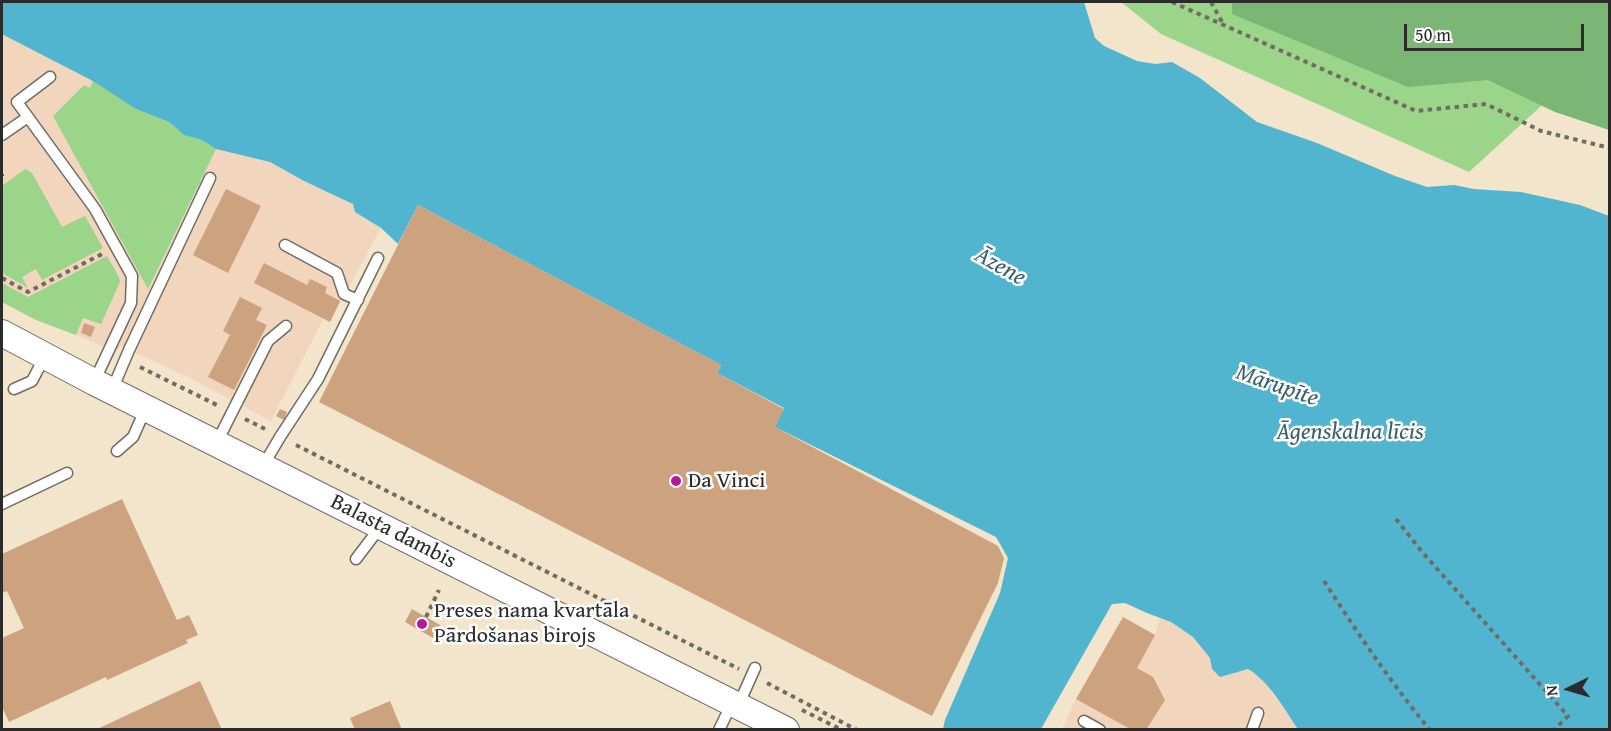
<!DOCTYPE html>
<meta charset="utf-8">
<style>
body{margin:0}
#map{position:relative;width:1611px;height:731px;overflow:hidden;background:#f2e5cb;font-family:"Gentium Book Plus",serif}
canvas{display:block}
.frame{position:absolute;inset:0;border:3px solid #2b2b2b;pointer-events:none}
.north{position:absolute;left:1539px;top:659px;width:60px;height:60px;-webkit-text-stroke:4px #fff;paint-order:stroke;rotate:265deg;font-size:16px;font-weight:700;line-height:24px;text-align:center;color:#2b2b2b}
.north::after{content:'';display:block;margin:auto;width:21px;height:27px;background:#2b2b2b;clip-path:polygon(50% 0,100% 100%,50% 72%,0 100%)}
.scale{position:absolute;left:1404px;top:24px;width:180px;height:27px;box-sizing:border-box;border:3px solid #2b2b2b;border-top:0;padding-left:8px;font-size:18px;line-height:21px;white-space:nowrap;color:#2b2b2b;-webkit-text-stroke:4px #fff;paint-order:stroke}
</style>
<div id="map">
<canvas width="1611" height="731"></canvas>
<div class="frame"></div>
<div class="north">N</div>
<div class="scale">50 m</div>
</div>
<script>
const ctx = document.querySelector('canvas').getContext('2d');
ctx.lineJoin = 'round';
function fill(path, color) { ctx.fillStyle = color; ctx.fill(path, 'evenodd'); }
function stroke(path, color, width, dash) { ctx.strokeStyle = color; ctx.lineWidth = width; ctx.lineCap = dash ? 'butt' : 'round'; ctx.setLineDash(dash || []); ctx.stroke(path); }
function write(font, color, halo, rows, align = 'center') {
  ctx.font = font + ' "Gentium Book Plus",serif'; ctx.lineWidth = 5; ctx.setLineDash([]); ctx.textBaseline = 'middle'; ctx.strokeStyle = halo; ctx.fillStyle = color; for (const [text, x, y, turn = 0] of rows) {
    ctx.save(); ctx.translate(x, y); ctx.rotate((+turn || 0) * Math.PI / 180); ctx.textAlign = isNaN(turn) ? turn : align; if (halo) ctx.strokeText(text, 0, 0); ctx.fillText(text, 0, 0); ctx.restore();
  }
}
fill(new Path2D(`
 M2 34 93 81 184 135 202 140 216 149 270 162 304 181 354 204 355 212 381 228 330 322 323 319 271 421 190 378 121 346 118 350 109 348 36 320 2 302Z
 M1123 617 1155 635 1160 618 1171 622 1193 637 1210 658 1212 669H1248L1259 676 1280 703 1298 729 1062 730 1076 699Z`), '#f1d5bd');
fill(new Path2D(`
 M1121 2H1511L1551 97 1469 172 1161 34Z
 M2 8 136 109 169 122 184 135 202 140 216 149 148 289 53 116 84 85 90 88 93 81 2 34Z
 M25 169 32 173 62 227 85 216 103 248 42 280 36 269 22 277 28 288 2 273V186Z
 M107 256 119 277 120 282 101 324 83 318 76 335 36 320 2 302V283L28 297Z`), '#9bd589');
fill(new Path2D(`
 M1232 2H1609V130L1555 112 1488 80 1408 87 1232 14Z`), '#7cb675');
fill(new Path2D(`
 M2 2H1084L1095 38 1104 46 1137 61 1155 64 1172 62 1200 78 1257 122 1317 143 1395 176 1427 187 1454 185 1474 189 1521 192 1580 205 1609 216V729H1298C1284 709 1270 682 1248 669L1220 677 1212 669 1210 658 1193 637 1171 622 1147 613 1125 603 1112 604 1041 729H943L945 720 1000 593 1008 558 996 537 775 427 784 408 717 373 721 365 418 205 398 244 381 228 355 212 353 204 304 181 270 162 216 149 202 140 184 135 169 122 136 109 93 81 2 34Z`), '#51b5d0');
fill(new Path2D(`
 M226 189 261 206 228 273 193 255Z
 M418 205 721 365 717 373 784 409 775 427 998 546 1004 558 998 583 932 716 319 402Z
 M264 263 307 285 310 279 327 287 325 293 340 301 330 322 254 283Z
 M240 297 262 308 256 320 267 325 234 390 208 377 230 335 223 331Z
 M84 323 95 327 91 337 81 333Z
 M280 409 287 412 284 420 276 416Z
 M122 499 177 620 189 615 198 635 186 640 188 643 107 680 106 677 9 722 2 707V638L24 628 7 591 2 593V554Z
 M412 609 440 625 433 638 405 622Z
 M1123 617 1155 635 1137 668 1153 677 1165 700 1146 730H1132L1076 699Z
 M200 681 222 730H95Z
 M390 701 402 730H355L350 718Z`), '#cca27f');
const service = new Path2D(`
 M50 77 17 102 95 209 132 276 131 303 94 382
 M2 135 28 117
 M285 245 337 273 344 294 358 300
 M14 389 32 381 45 356
 M112 390 129 350 210 178
 M217 442 268 341 286 326
 M117 451 133 437 146 408
 M263 466 280 437 318 379 378 258
 M2 504 67 473
 M356 559 381 526
 M738 706 755 668
 M1084 721 1100 730
 M719 730 732 703
 M1252 730 1258 713`);
const tertiary = new Path2D(`
 M2 333 94 382 786 730`);
stroke(service, '#716c63', 13);
stroke(tertiary, '#716c63', 28);
stroke(new Path2D(`
 M1172 2 1416 111 1486 104 1541 131 1610 148
 M1211 2 1222 22
 M2 174V176
 M2 278 28 292 102 254
 M140 367 217 405
 M245 419 265 429
 M296 445 739 669
 M1396 519 1423 553 1568 716 1554 730
 M1324 581C1357 632 1391 683 1430 730
 M426 617 439 590
 M767 683 857 730
 M802 710 842 730`), '#716c63', 4, [4.5, 4.5]);
stroke(service, '#fff', 10);
stroke(tertiary, '#fff', 26);
for (const [x, y, r, color] of [
 [676,481,6,"#b5179e"],
 [422,624,6,"#b5179e"]
]) { const dot = new Path2D(); dot.arc(x, y, r, 0, 2 * Math.PI); ctx.fillStyle = color; ctx.fill(dot); stroke(dot, '#fff', 2); }
write('22px', '#2b2b2b', '#fff', [
 ["Da Vinci",688,481],
 ["Preses nama kvartāla",434,611],
 ["Pārdošanas birojs",434,636]
], 'left');
write('22px', '#2b2b2b', '#fff', [
 ["Balasta dambis",393,532,27]
]);
write('italic 24px', '#3a626d', '#fff', [
 ["Āzene",1000,267,29],
 ["Mārupīte",1277,386,19],
 ["Āgenskalna līcis",1350,433]
]);
</script>
